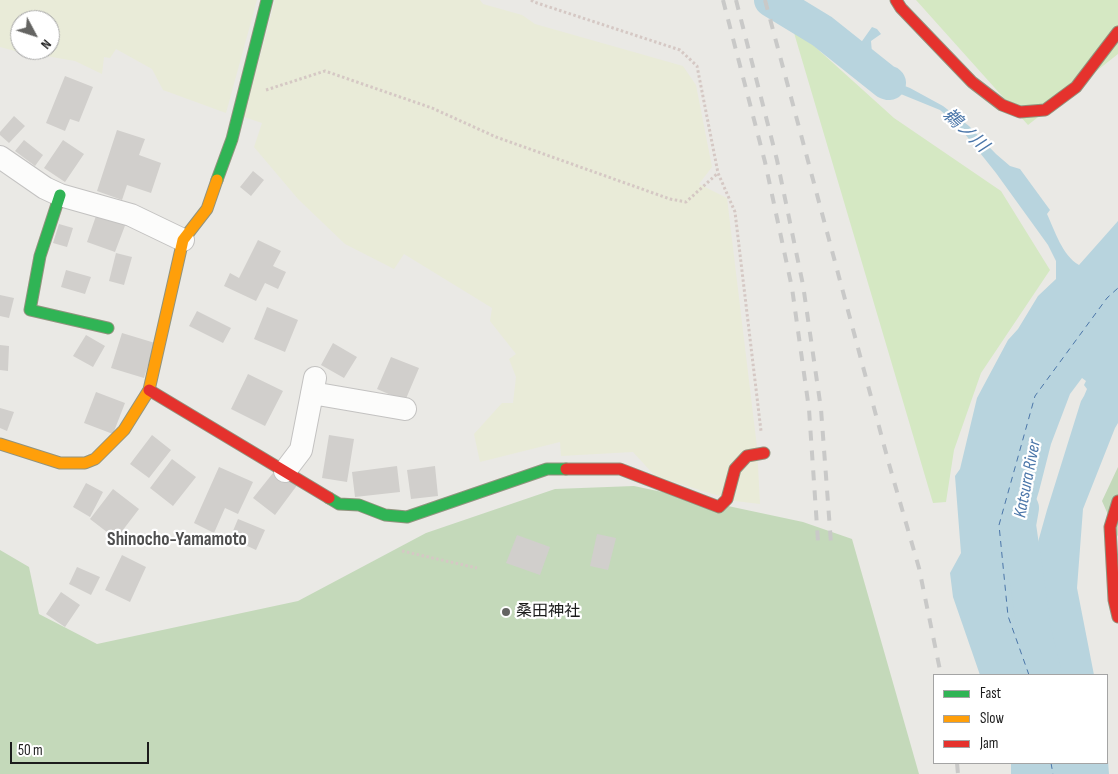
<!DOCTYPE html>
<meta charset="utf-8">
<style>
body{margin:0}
#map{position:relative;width:1118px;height:774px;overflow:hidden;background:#eae9e5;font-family:"Sofia Sans Condensed",sans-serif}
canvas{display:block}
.legend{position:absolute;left:933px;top:674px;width:175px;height:90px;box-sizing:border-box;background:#fff;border:1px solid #a4a4a4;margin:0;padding:6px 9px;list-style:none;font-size:15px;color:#1c1c1c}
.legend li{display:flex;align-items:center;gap:10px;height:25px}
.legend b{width:25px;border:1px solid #a4a4a4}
.north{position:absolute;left:10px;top:10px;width:50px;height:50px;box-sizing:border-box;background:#fff;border:1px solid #a4a4a4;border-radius:50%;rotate:130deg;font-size:14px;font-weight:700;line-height:20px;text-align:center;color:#1c1c1c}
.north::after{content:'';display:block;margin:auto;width:18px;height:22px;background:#646462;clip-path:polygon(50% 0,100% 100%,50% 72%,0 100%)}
.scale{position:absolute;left:10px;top:742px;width:139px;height:22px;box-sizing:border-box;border:2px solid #1c1c1c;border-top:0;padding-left:6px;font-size:15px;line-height:18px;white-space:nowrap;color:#1c1c1c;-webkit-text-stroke:4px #fff;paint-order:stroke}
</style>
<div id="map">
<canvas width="1118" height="774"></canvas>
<ul class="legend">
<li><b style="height:6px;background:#30b455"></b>Fast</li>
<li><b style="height:6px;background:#ff9f0a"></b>Slow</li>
<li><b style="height:6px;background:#e5322d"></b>Jam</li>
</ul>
<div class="north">N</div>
<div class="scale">50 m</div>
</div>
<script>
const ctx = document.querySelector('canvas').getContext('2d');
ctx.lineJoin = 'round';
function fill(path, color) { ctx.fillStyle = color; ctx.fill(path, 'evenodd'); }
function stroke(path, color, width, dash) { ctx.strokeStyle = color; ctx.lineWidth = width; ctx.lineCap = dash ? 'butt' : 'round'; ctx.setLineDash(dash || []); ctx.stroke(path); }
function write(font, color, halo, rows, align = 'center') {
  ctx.font = font + ' "Sofia Sans Condensed","Noto Sans JP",sans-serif'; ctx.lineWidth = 4.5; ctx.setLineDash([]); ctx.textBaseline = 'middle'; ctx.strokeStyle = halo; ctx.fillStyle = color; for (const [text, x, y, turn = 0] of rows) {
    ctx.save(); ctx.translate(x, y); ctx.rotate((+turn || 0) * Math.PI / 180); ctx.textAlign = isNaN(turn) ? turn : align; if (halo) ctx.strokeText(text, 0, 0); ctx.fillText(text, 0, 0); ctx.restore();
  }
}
fill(new Path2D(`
 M0 0H257L226 113 163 90 152 69 116 49 110 58 104 57 102 74 75 61 46 56 40 50H50V20H20V50H39L34 56 0 47Z
 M275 0H480L483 4 522 15 535 24 683 66 696 85 712 167 699 184 727 198 757 447 760 504 735 501 655 476 633 452 561 456 560 442 480 462 474 434 502 403H513L516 377 509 359 516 354 490 321 492 308 404 254 394 269 345 244 298 199 254 147 262 123 244 117Z`), '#e9ebd8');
fill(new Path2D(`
 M916 0H1118V54L1028 125Z
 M792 26 894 118 1001 191 1050 270 981 373 954 450 946 502 933 503Z`), '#d5e8c3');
fill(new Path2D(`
 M1118 467V537L1102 501Z
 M634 486 803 522 852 539 919 774H0V550L29 567 39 614 97 644 298 601 426 533 555 489Z`), '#c4d9ba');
fill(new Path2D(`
 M872 27 877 29 881 34 871 41 872 53 871 59 880 68 889 80 910 88 943 106 969 126 996 154 1010 166 1020 169 1050 210 1047 214C1055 231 1062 255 1079 265L1118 221V423L1115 428 1083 509 1077 588 1094 675H980L953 597 950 573 961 553 955 476 960 469 977 398 1008 340 1018 329 1038 296 1056 279V261L1048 245 996 173 961 129 940 110 886 88 873 77 854 73 843 68ZM1082 378 1086 381 1084 385 1087 389 1084 396 1081 401 1047 510 1031 567 1027 620 1018 582 1027 530 1039 491 1051 444 1070 394Z
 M1107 748 1109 774H1011V763H1107Z`), '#b8d4de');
stroke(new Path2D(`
 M771 0 822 31 886 82 889 83
 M1022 508 1019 525 1034 630 1045 675`), '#b8d4de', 34);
stroke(new Path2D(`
 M1029 675 1008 616 999 525 1035 396 1107 298 1118 288
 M1051 763 1053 774`), '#4b76a9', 1, [6, 5]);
fill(new Path2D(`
 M65 76 93 87 79 122 70 119 65 131 46 123Z
 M14 116 25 126 9 143 0 135V132Z
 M117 130 145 139 139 155 161 163 151 193 127 185 122 200 97 191Z
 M24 140 43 155 35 166 15 151Z
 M63 140 84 154 65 182 44 168Z
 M253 171 264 180 251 196 240 187Z
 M97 213 126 223 115 252 87 242Z
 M59 224 73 228 67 247 53 243Z
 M258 240 281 251 273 266 286 272 278 289 265 283 256 301 224 286 230 273 239 278Z
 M116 253 132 257 124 285 109 281Z
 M66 270 91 277 85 294 61 287Z
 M0 295 14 298 9 318 0 316Z
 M267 307 298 320 285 352 254 339Z
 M197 311 231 328 223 343 189 326Z
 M122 333 155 343 144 378 111 368Z
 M86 335 105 346 93 367 73 356Z
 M333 343 357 357 344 378 321 365Z
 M0 345 9 346 8 371 0 370Z
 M391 357 419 368 405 401 377 389Z
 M248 374 283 391 265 426 231 409Z
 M96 392 125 403 113 434 84 423Z
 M0 408 14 412 7 431 0 428Z
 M152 435 171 450 149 478 130 464Z
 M329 435 354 439 347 482 322 478Z
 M172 459 196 477 173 506 150 488Z
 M397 466 400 492 355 497 352 472Z
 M435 466 438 496 411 499 407 470Z
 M219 467 253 482 238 514 225 508 214 533 194 523Z
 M277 468 298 484 275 515 253 498Z
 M86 483 103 492 90 517 73 507Z
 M113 489 139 509 116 539 90 519Z
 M238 519 265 530 256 550 230 538Z
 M597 534 616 538 608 570 590 566Z
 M517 535 550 547 540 575 506 563Z
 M122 555 146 567 130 602 105 590Z
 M77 567 100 577 91 595 69 584Z
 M61 592 80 605 65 627 46 614Z`), '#d1cfcc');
const street = new Path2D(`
 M0 157 45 188 60 195 131 215 183 240
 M312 393 405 409
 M285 471 301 450 315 378`);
const fast = new Path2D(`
 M217 180 232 139 267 0
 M60 195 40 256 30 310 108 328
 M329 498 339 504 359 505 385 515 407 517 547 469H566`);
const slow = new Path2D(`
 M0 444 60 463H85L95 459 124 430 149 390 183 240 207 209 217 180`);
const jam = new Path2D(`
 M896 0 901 8 972 82 1002 105 1020 112 1045 110 1076 87 1118 32
 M149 390 329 498
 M566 469H620L719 507 727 499 735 469 747 456 764 453
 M1118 501 1110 527 1114 600 1118 617`);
stroke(street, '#c3c2c1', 24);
stroke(fast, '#91937e', 13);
stroke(slow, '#91937e', 13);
stroke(jam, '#91937e', 13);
stroke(new Path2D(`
 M531 0 534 2 680 50 697 66 718 173 735 212 761 431
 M266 90 325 71 432 108 496 137 670 199 686 202 718 173
 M402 551 477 568`), '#d5c8c4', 3, [2.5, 2.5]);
stroke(street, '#fcfcfb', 22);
stroke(fast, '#30b455', 11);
stroke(slow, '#ff9f0a', 11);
stroke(jam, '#e5322d', 11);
stroke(new Path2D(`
 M723 0 765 162 792 288 809 409 818 541
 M736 0 777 160 803 285 821 409 831 543
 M765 0 889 464 919 568 941 675
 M957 763 958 774`), '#c9c9c8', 4, [10, 10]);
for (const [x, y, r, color] of [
 [506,612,5,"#646462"]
]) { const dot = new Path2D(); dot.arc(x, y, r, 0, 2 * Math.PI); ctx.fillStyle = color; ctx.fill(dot); stroke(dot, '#fff', 2); }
write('16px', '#1c1c1c', '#fff', [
 ["桑田神社",516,612]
], 'left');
write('italic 18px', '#4b76a9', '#fff', [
 ["鵜ノ川",965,131,43],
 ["Katsura River",1028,479,-79]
]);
write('bold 19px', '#4f4f4f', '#fff', [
 ["Shinocho-Yamamoto",177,540]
]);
</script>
